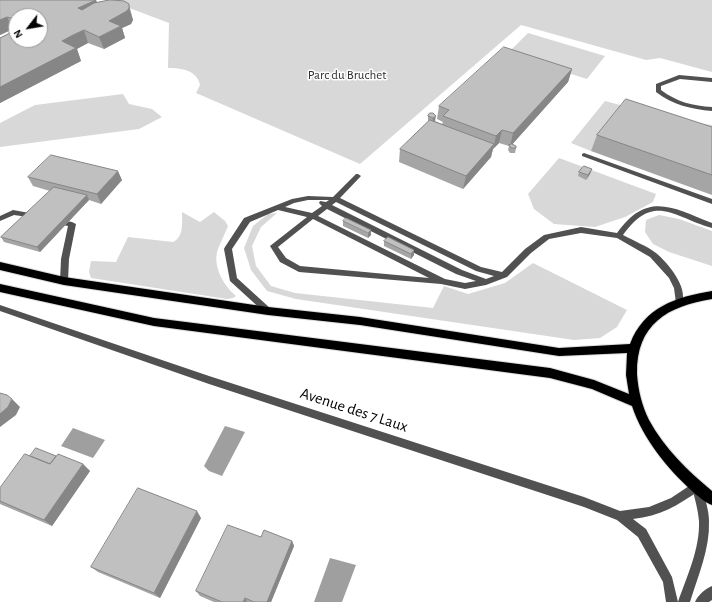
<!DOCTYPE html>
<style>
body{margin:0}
#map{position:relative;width:712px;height:602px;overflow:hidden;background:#fff;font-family:"Alegreya Sans",sans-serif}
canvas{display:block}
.north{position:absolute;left:8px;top:8px;width:40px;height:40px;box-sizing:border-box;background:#fff;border:1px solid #999;border-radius:50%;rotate:239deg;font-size:11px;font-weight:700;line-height:16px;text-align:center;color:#000}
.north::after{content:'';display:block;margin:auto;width:14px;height:18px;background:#000;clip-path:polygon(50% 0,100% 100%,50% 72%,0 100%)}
</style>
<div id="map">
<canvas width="712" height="602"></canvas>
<div class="north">N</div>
</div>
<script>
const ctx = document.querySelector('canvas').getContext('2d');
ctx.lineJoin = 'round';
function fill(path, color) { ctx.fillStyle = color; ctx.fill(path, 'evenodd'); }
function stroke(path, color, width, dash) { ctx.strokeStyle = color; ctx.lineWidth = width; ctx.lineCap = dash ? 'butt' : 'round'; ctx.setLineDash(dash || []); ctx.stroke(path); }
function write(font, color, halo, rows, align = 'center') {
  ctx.font = font + ' "Alegreya Sans",sans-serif'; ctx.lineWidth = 3; ctx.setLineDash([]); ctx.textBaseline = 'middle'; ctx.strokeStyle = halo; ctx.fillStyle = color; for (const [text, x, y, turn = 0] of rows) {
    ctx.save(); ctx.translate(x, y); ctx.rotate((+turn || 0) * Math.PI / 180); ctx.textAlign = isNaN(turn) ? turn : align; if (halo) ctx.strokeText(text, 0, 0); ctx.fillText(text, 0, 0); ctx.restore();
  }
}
fill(new Path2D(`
 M108 0H712V72L660 58 646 60 521 25 360 164 196 93 200 85C197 70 181 68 168 68L169 23Z
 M528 33 605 56 587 79 507 54Z
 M123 94 129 104 152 109 162 117 139 129 0 147V123L35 105Z
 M605 101 677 120 712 125V147L619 115 591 151 571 143Z
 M559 158 656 194 653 202 625 217 595 227 554 224 534 209 528 194Z
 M182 212 200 222 214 212 225 221 228 226C225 234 221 241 218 249 212 265 223 285 236 296L233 298 227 299 91 278 89 272 91 261 116 262 128 237 173 242C184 237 182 223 182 212Z
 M277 213 261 227 252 246 256 266 271 286 295 293 433 308 444 286 468 294 505 283 533 263 627 310 617 327 600 338 574 340 296 299 267 291 251 270 244 248 253 226 268 214Z
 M659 215 679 219 712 231V266L669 252 653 244 645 232 646 220Z`), '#d8d8d8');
fill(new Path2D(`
 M225 426 245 432 222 476 209 471 204 466Z
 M73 428 105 440 93 458 61 446Z
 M330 558 356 565 342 602H314Z`), '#9f9f9f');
const primary = new Path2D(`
 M0 262 64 277 268 307 360 317 559 348 630 344C644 307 676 297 712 291V299C668 306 636 324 637 374 638 390 642 406 649 420 664 448 688 471 712 491V505C704 502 698 496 692 491 667 468 643 439 632 406L592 389 550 378 154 326 0 292V284L154 318 550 368 594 380 629 394 626 375 627 353 559 356 360 325 268 315 64 285 0 270Z`);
stroke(primary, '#dbdbdb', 2);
fill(new Path2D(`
 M679 75 712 78V82L680 79 661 86V90C677 102 693 106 712 107V111C691 109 673 105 656 92V84Z
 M584 153 712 199V204L582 156V154Z
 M356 174H358L361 176 340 198 481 267 502 272 525 249 544 235 581 227 617 233C647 191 672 207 712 223V228C673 217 654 192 623 235 634 241 647 246 656 253 668 263 688 287 682 303H676L674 288 669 278 650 257 617 238 581 233 549 239 531 253 507 277 486 285 465 289 441 284 299 272 280 262 270 246 307 217 278 210 250 222 232 249 237 278 271 309 272 311 271 313H265L230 281 224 249 225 247 244 218 292 199 308 196 333 197ZM308 200H329L326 202 320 201 319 203 322 206 312 213 285 207 294 203ZM336 202 476 271 494 276 486 279 462 270 332 205ZM327 209 456 274 476 281 465 283 445 279 318 216ZM313 219 429 278 300 266 286 258 278 247Z
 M13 210 35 214 39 216 35 218 14 215 0 221V216Z
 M53 219H56L72 222 76 224 69 259 68 281 64 284 60 281 61 259 68 226 53 223 52 221Z`), '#515151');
fill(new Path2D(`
 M0 305 209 376 584 497 620 511 649 507 671 498 692 484 696 482 700 484 701 487 700 490C677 506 660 516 633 519L646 529 672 577 678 602H666L663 582 638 537 617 520 584 507 209 384 0 311Z`), '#515151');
fill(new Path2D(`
 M697 483 701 485 702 488C705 499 709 510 709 521 710 549 698 576 690 602H678C687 576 700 549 699 521 698 510 695 499 692 488L693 485Z
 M712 586V600L709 602H695C698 595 705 589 712 586Z`), '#515151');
fill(primary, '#000');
fill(new Path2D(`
 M0 0H96L97 3 109 0 124 1 129 4 133 20 131 24 122 28 125 38 104 49 88 43 78 48 77 49 81 61 0 103V38L16 30 13 29 0 35ZM16 16H40V40H16Z
 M572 69 568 82 512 144 516 148 515 153H510L508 150 509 146 499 143 493 149 491 157 463 189 399 162 400 149 429 121H428V116L430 113 435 121 442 124 443 122 437 119 439 106Z
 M712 127V195L591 151 597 135Z
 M592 169 590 174 586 180 578 176 579 172Z
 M28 177 122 180 101 204 89 200 40 252 4 242 1 237 50 191 33 186Z
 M343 221 371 235 368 238 343 226Z
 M384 241 414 250V255L411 259 384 246Z
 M30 456H56L83 464 90 471 52 526 0 504V488Z
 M201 518 160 598 98 572 91 567Z
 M261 537 292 541 294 546 271 602H214L200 596 196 591Z`), '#a5a5a5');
fill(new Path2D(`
 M96 0 100 12 82 21 78 8Z
 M129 8 133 20 131 24 122 28 125 38 104 49 99 37 109 21Z
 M7 17 13 29 0 35V20Z
 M84 30 88 43 77 49 81 61 0 103V87L62 41Z
 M572 69 568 82 510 147 513 133Z
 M436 116 435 121 432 123 433 118Z
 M502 130 499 143 493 149 496 136Z
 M494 144 491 157 463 189 466 176Z
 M592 169 590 174 586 180 588 175Z
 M118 171 122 180 101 204 97 194Z
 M87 195 89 200 40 252 37 247Z
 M371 230V235L368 238V233Z
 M414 250V255L411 259V254Z
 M12 399 20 407 16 415 0 427V414Z
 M83 464 90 471 52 526 44 520Z
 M197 511 201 518 160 598 154 593Z
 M292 541 294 546 271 602H267Z
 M245 598 247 602H243Z`), '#868686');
const building = new Path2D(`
 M0 0H96L78 8 82 10 94 3 109 0H112L124 1 129 4V8L127 11 109 21 121 26 99 37 84 30 73 35 62 41 76 48 0 87V38L16 30V40H40V16H16V23L13 22 11 18 7 17 0 20Z
 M504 47 572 69 513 133 502 130 496 136 443 116 449 110 439 106Z
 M626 99 712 127V175L597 135Z
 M430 113H433L436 116 433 118 428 116Z
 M430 120 494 144 466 176 400 149Z
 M512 144 516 146V148H511L509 145Z
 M51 155 118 171 97 194 28 177Z
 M584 166 592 169 588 175 579 172Z
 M54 187 87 195 37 247 1 237Z
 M346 218 371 230 368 233 343 221Z
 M388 237 414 250 411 254 384 241Z
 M0 393 7 395 12 399 8 407 0 414Z
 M36 448 56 456 50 464 30 456Z
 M25 454 50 464 58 454 83 464 44 520 0 501V488Z
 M138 488 197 511 154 593 91 567Z
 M228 525 261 537 264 530 292 541 267 602H254L245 598 243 602H222L196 591Z`);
fill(building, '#c0c0c0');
stroke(building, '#868686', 1);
write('13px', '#2f2f2f', '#fff', [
 ["Parc du Bruchet",347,75]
]);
write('16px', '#000', '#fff', [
 ["Avenue des 7 Laux",354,410,18]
]);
</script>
